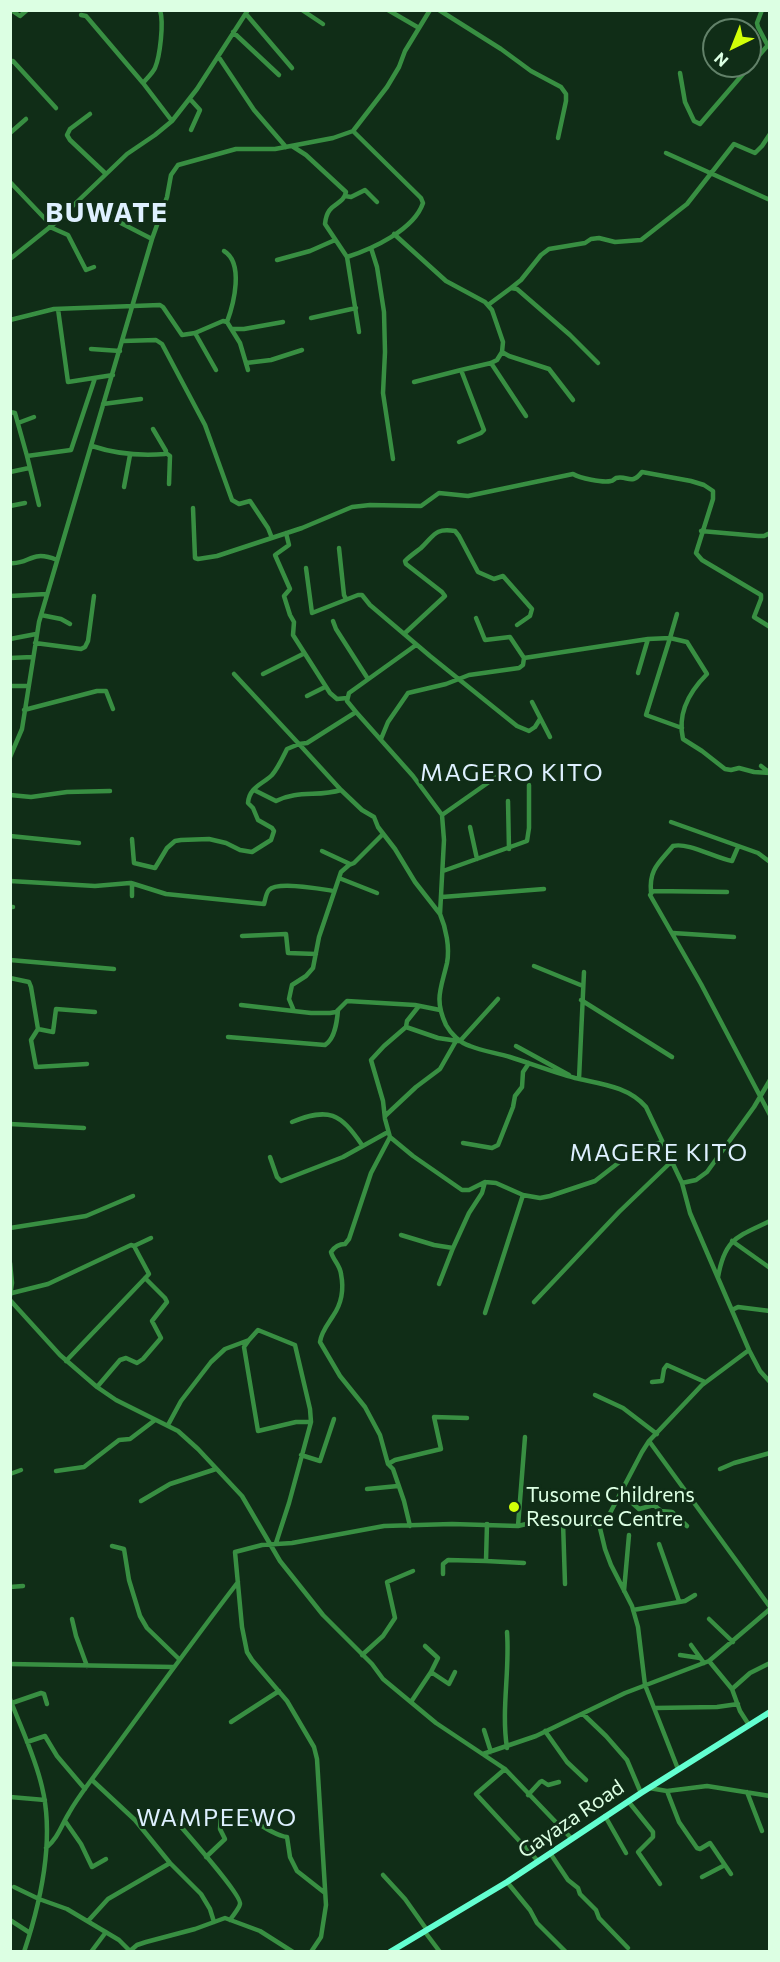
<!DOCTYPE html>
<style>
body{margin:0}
#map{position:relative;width:780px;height:1962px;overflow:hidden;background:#102d17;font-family:Commissioner,sans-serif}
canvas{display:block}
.frame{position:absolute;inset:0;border:12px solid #dcffe3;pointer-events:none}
.north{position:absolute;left:702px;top:18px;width:60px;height:60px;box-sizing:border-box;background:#102d17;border:2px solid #628169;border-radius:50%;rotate:223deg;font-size:16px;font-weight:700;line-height:24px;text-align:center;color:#dcffe3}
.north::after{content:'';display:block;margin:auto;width:21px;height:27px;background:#d2ff08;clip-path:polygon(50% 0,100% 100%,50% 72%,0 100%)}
</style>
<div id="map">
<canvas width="780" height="1962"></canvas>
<div class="frame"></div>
<div class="north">N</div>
</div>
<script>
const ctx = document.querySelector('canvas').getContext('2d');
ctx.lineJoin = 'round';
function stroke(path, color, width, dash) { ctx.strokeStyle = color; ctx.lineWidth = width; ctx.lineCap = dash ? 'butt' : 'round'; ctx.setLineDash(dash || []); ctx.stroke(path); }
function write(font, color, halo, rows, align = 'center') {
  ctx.font = font + ' Commissioner,sans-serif'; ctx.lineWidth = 6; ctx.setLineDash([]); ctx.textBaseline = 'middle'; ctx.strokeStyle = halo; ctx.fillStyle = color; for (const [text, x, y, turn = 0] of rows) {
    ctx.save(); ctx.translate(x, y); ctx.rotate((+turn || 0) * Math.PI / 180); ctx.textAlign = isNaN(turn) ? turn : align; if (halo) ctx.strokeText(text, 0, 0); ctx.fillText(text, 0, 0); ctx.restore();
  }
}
stroke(new Path2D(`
 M11 10 20 16 27 10
 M302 10 323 24
 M388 10 419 28
 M439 10 501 49 531 71 561 87 566 94V101L558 138
 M762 10 757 23 758 27 768 46
 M246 14 292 68
 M81 15 86 16 143 83 172 121
 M233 32 279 75
 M218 56 254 110 286 147
 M10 62 13 61 56 108
 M680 73 685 102 694 121 700 124 768 45
 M143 83C147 78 152 74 155 68 160 56 164 23 160 10
 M190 99 200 110 191 130
 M90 114 70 129 67 135 70 140 106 174
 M10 133 26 119
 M292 146 306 155 346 192C343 207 327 201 325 224L347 257 359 332
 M666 153 770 200
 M10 182 51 225
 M345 196 351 197 365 190 377 202
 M78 201 152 239
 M50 227 68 235 86 270 94 267
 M394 234 446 281 485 302 492 310 503 342 502 352 497 360 491 363 461 370 484 430 481 433 459 442
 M371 248 377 267 384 312 385 352 383 393 393 459
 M224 251C244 263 234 303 227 322
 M347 257C372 249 414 230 423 203L421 198 353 131
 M10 259 55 223 127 154 155 135 172 121 197 89 248 10
 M277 260 310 251 335 240
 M511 288 521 280 541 255 549 249 585 243 591 239 599 238 615 242 641 240 687 204 734 144 755 153 762 146 770 134
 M488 305 511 288 517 289 570 335 598 363
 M58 309 68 382 113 375
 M311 318 356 308
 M10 320 54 309 160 305 163 307 182 335 195 333 223 321 227 322 240 343 248 370
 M232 329H244L283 322
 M195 333 216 370
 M123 341 156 340 162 344 205 425 232 500 239 504 250 501 268 528 272 538
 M91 349 120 351
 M502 352 509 356 549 369 573 400
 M246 363 271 360 302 350
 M491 363 526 416
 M414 382 461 370
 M103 404 141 399
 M10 412 15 413 27 456 71 450 95 378
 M18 423 34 417
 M92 446C116 454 140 456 165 454L166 451 153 429
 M166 453 170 456 169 484
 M27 456 39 505
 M10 472 29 468
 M124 487 130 455
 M10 506 25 503
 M193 508 195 558 198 559 217 556 302 528 352 507 370 505 421 506 439 493 468 496 573 474C580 478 602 483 611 481 613 481 614 479 616 478 628 475 631 486 642 472L691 481 704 485 713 491V499L696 553 702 560 761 595V599L754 617 770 627
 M701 531 758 536H764L770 533
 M286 533 289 545 275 555 290 589 284 596 290 615 294 622 293 635 330 693 337 699 347 698
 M339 548 344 595 346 599
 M10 563C30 565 30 549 57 560
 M306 568 312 613 358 595H362L370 605 430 656 517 726 529 731 535 727 540 719
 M10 596 46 594
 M677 614 670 638 687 642 707 674C689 692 677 713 683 739L702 751 725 769 731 770 739 768 754 772 770 773
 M41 615 61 619 70 624
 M333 621 336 629 368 679
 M404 634 445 596 442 592 406 564 405 561C410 556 416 552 421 548 435 535 434 528 455 531L459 536 478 572 494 579 503 576 532 609 530 616 517 625
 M10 639 36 634
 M35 643 81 649 85 647 88 641 94 596
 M10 658 32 657
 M524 658 648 639 670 638 646 715 682 728
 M638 673 648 639
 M234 674 299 744 307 743 356 712 413 776 442 815 444 840 440 914C446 928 450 948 447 963 441 989 434 999 446 1025 451 1034 460 1043 470 1046 482 1051 497 1053 510 1057 532 1064 553 1072 575 1078 600 1084 628 1086 646 1107L682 1183 690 1213 749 1350 760 1371 770 1382
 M263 674 303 654
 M10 686H28
 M307 696 325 687
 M532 702 550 737
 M24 710 97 691H106L113 709
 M356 712 347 701 349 693 416 645
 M381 739 388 722 408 693 446 684 469 675 519 668 523 665 524 658 510 637 485 640 476 618
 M10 757 22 729 39 622 152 239 167 197 171 175 178 165 236 149H275L333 138 353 131 387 87 399 67 405 51 430 10
 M761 766 770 773
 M254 790 276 801C298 790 318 797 341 790L362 810 374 817 378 827 395 849 415 882 440 914
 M10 795 31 797 67 792 110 791
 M508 801 509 849
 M442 815 499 775
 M671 822 758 853 770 862
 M470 827 477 859
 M10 836 79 843
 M132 839 134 863 155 868 167 848 175 841 181 840 209 839 226 843 240 850 252 852 271 840 274 831 272 828 258 820 253 808 248 803C249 787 263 784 272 775 278 768 283 757 287 749L299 744 341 790
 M322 851 350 864
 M443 871 527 841 529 828V785
 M339 878 377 893
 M10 881 95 886 130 883 132 884V896
 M131 883 166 894 264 904C265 901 266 893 269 890 277 881 321 889 334 891
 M651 892C649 869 659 863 673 846 688 842 715 858 732 861L738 847
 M727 892 653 891 650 895 701 984 770 1115
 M442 897 544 889
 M10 907H13
 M673 933 734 937
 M242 936 286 934 288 953 316 954
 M10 960 114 969
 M534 966 583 986
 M10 978 29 982 31 987 38 1029 31 1040 36 1067 87 1064
 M581 1000 672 1057
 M241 1005 311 1013H330L336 1012 347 1001 415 1005 440 1010
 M294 1011 289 999 292 985 306 976 313 968 319 937 341 872 349 865 354 863 383 834
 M406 1027 438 1038 458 1041
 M38 1029 53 1032 56 1009 95 1012
 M228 1037 325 1045C335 1039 337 1022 338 1010
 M460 1041 498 999
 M516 1046 569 1075
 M579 1079 584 972
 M385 1116 416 1087 440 1069 456 1041
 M292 1122C329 1107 340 1113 362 1145
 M10 1124 84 1128
 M390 1137 385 1119 383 1101 371 1060 384 1046 406 1027 407 1021 419 1006
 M463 1143 492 1148 498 1145 513 1107 515 1096 522 1087 523 1072 529 1063
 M270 1157 277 1177 281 1181 343 1157 388 1132
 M682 1183 696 1180 707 1172 754 1107 770 1080
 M10 1228 86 1216 133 1196
 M401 1235 434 1245 453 1248 469 1213 482 1193 485 1182
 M732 1241 770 1268
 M134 1246 151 1238
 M10 1263 12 1283 10 1296
 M718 1277C725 1238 737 1237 770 1221
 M439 1284 453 1248
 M12 1293 48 1284 131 1245 134 1246 149 1274 66 1361
 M10 1300 60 1355 97 1387 116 1400 178 1431 198 1449 242 1496 280 1561 323 1615 372 1664 383 1679 436 1723 505 1769 571 1838
 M534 1302 619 1212 671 1162
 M732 1310 738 1307 770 1311
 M485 1313 523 1195
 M249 1340 244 1347 258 1431 296 1422H311
 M652 1382 662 1381 664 1369 667 1365 705 1382
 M97 1387 120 1360 126 1358 137 1363 143 1359 161 1338 152 1321 167 1302 165 1298 145 1278
 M595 1395 623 1408 657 1434
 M168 1425 181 1401 211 1362 225 1349 249 1340 258 1330 295 1345 310 1409 311 1422 289 1503 276 1543
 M649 1441 770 1607
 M301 1455 320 1461 334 1419
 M388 1464 395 1460 441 1449 434 1417 467 1418
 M720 1469 734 1463 770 1453
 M56 1471 84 1467 119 1440 130 1439 155 1420
 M10 1474 21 1470
 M367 1489 398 1486
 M621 1493 639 1509 654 1505 661 1511 672 1512 687 1526
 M141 1501 170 1484 216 1469
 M563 1522 565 1584
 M487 1524 486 1561 524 1563
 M599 1524 605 1549 611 1565 632 1606 638 1627 645 1685 678 1769
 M410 1526 404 1501 393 1469 388 1464 380 1435 365 1407 340 1376 320 1342C321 1332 328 1324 333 1316 342 1303 344 1289 341 1274 340 1265 333 1260 331 1252 335 1246 339 1244 345 1244L349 1239 371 1173 390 1137 413 1156 462 1190H469L485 1182 496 1183 523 1195 540 1198 550 1196 595 1181 635 1150 662 1142
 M518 1526 525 1437
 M659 1544 679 1601
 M112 1546 124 1549 129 1580 140 1616 147 1628 179 1659
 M443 1574V1564L448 1560 486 1561
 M10 1587 23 1586
 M624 1591 629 1535
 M633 1610 685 1601 695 1595
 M72 1619 76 1636 87 1666
 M709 1619 733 1642
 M691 1645 704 1663
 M425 1646 438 1658 431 1672
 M362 1655 383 1636 395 1618 387 1582 413 1571
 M680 1655 700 1658
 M709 1661 732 1689
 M10 1664 173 1667
 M10 1699C21 1728 35 1756 42 1787 55 1840 41 1901 24 1952
 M411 1702 431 1672 449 1684 455 1672
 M12 1703 41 1693 44 1694 47 1704
 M655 1708 717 1707 738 1704
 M583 1714 606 1736 627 1760 641 1793
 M231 1722 279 1691
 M749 1725 740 1711 732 1689 750 1673 770 1663
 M484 1730 491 1752
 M545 1731 567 1762 586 1780
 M27 1742 45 1736 57 1756 85 1789
 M507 1748C501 1709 510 1671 507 1632
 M483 1754 536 1736 625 1693 709 1661 770 1609
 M505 1769 476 1794 538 1861
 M92 1780 135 1820 170 1863 201 1894 210 1909 214 1922
 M649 1788 667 1791 707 1786 770 1796
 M667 1791 679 1822 697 1848 700 1849 710 1843 731 1874
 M747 1792 762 1831
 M528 1795 540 1782 542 1781 548 1785 559 1782
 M10 1797 45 1800
 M628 1801 653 1832V1837L638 1852 660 1884
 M605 1816 626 1853
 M65 1821 81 1844 92 1867 106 1859
 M177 1822C186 1833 242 1895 240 1904 239 1909 233 1915 230 1920
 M46 1848C58 1838 61 1826 69 1813 75 1802 84 1790 92 1779 141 1713 188 1647 238 1582
 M550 1853 568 1880 578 1888 580 1894 596 1910 599 1918 628 1948
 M206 1857 225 1839 220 1829 221 1815 227 1809C240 1807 268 1835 287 1837L290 1857 297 1871 325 1893
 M383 1875 405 1899 427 1930
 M702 1877 725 1865
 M507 1882 530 1910 537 1923 566 1952
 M14 1887 39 1899 67 1909 119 1940 131 1952
 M10 1920 30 1933
 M88 1921 108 1899 170 1863
 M425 1932 440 1952
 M130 1951 137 1945 146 1942 195 1929 225 1918 260 1931 293 1952
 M91 1952 106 1932
 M311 1952 321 1937 326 1905 317 1759 314 1747 287 1701 252 1660 247 1652 242 1627 235 1552 262 1545 292 1543 384 1526 452 1524 518 1526 539 1521 599 1524 609 1515 642 1452 649 1441 702 1385 749 1350`), '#388f42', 4.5);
stroke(new Path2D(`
 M390 1952 507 1882 641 1793 770 1712`), '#63ffd1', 6);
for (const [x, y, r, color] of [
 [514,1507,6,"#d2ff08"]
]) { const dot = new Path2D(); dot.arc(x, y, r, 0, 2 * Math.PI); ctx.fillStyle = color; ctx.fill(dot); stroke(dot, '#102d17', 2); }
write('21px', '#dcffe3', '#102d17', [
 ["Tusome Childrens",526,1495],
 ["Resource Centre",526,1519]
], 'left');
write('21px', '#dcffe3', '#102d17', [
 ["Gayaza Road",571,1819,-34]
]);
ctx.letterSpacing = '1.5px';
write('24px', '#def0ff', '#102d17', [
 ["MAGERO KITO",512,773],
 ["MAGERE KITO",659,1153],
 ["WAMPEEWO",217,1818]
]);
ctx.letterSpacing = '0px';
ctx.letterSpacing = '1.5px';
write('bold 27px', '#def0ff', '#102d17', [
 ["BUWATE",107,213]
]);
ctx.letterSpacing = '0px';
</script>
